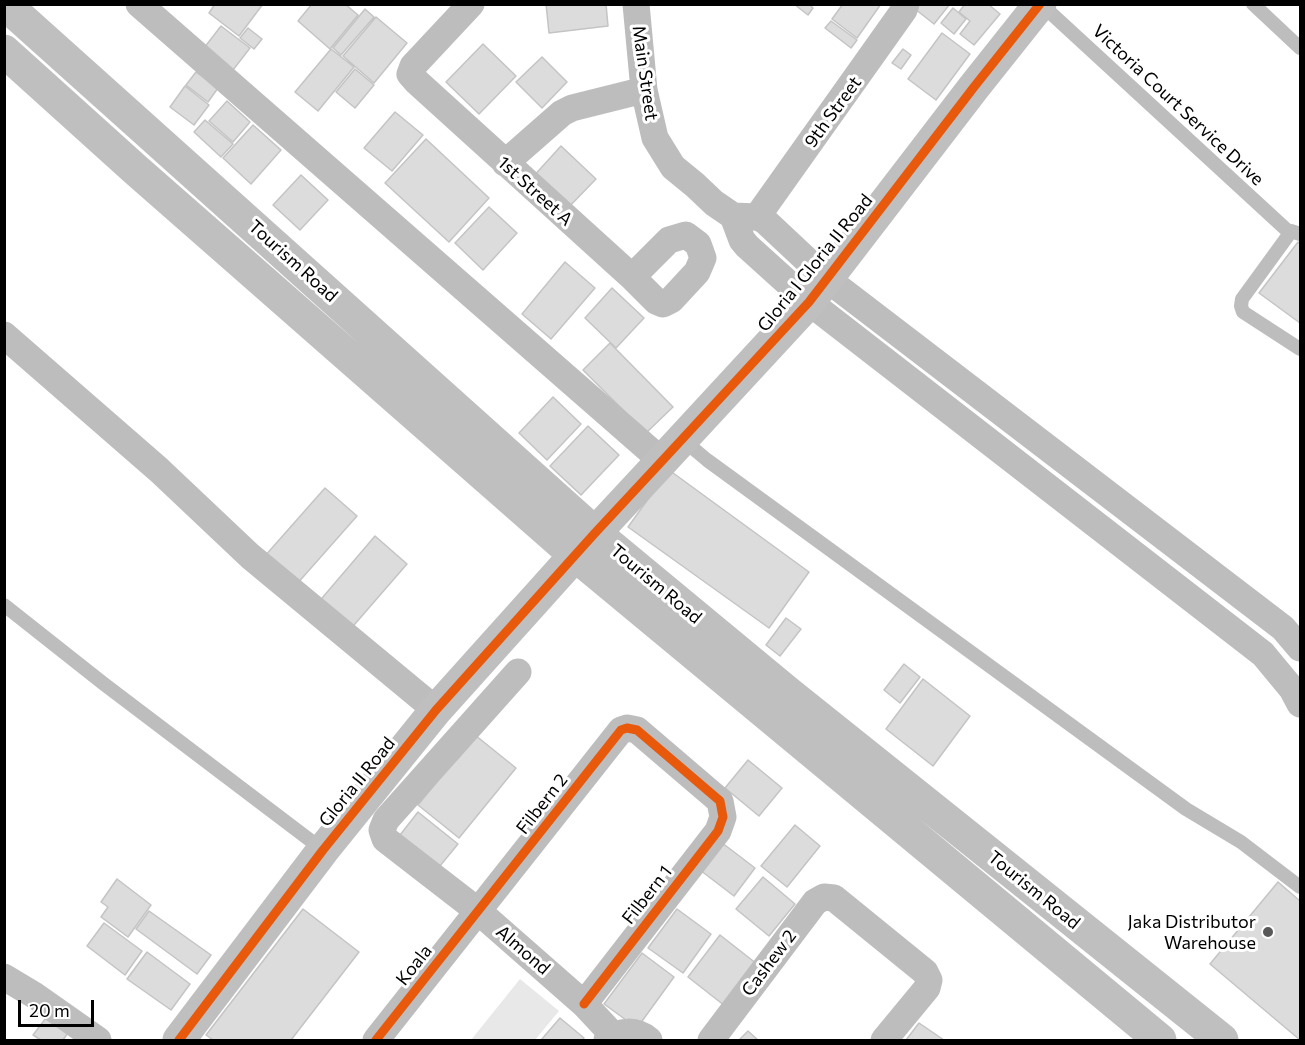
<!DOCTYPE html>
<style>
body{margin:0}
#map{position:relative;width:1305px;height:1045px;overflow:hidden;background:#fff;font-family:Commissioner,sans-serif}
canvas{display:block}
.frame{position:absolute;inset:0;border:6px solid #000;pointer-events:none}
.scale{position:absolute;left:18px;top:1000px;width:76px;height:27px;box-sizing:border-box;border:3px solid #000;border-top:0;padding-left:8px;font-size:18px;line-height:21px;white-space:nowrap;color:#000;-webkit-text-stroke:4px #fff;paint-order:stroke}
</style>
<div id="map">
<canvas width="1305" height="1045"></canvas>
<div class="frame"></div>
<div class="scale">20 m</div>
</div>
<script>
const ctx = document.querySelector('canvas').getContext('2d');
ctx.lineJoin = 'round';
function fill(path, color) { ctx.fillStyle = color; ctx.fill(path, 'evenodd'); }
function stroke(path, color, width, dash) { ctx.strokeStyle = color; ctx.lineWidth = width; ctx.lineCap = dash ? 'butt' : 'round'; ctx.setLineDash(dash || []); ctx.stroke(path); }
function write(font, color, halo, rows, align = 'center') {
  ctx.font = font + ' Commissioner,sans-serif'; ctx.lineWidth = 6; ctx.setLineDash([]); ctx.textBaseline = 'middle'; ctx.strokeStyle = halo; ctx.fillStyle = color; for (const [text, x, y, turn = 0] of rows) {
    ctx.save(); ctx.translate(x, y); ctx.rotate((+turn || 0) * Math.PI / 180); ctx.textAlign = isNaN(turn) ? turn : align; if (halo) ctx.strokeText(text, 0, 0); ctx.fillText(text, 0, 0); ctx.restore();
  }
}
fill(new Path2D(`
 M520 979 559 1011 535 1040H471Z`), '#e8e8e8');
const building = new Path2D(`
 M215 4H263L239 36 209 13Z
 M312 4H345L358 15 330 49 298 21Z
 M546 4H606L608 26 549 33Z
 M794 4H809L813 8 808 15Z
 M843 4H881L857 38 832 19Z
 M919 4H950L934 24 915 9Z
 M965 4H988L1000 14 974 45 960 34 970 21 959 12Z
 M953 8 966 19 954 34 941 23Z
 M365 9 374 17 341 55 333 48Z
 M376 17 407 43 374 83 343 56Z
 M831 21 857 40 851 48 825 28Z
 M221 26 250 48 233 70 204 48Z
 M248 28 262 39 254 49 240 38Z
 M942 33 970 54 936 100 908 79Z
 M483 44 516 76 479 114 446 82Z
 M331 49 354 67 318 111 295 92Z
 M903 49 911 55 901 69 892 63Z
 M542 57 567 82 542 108 516 82Z
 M355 69 374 85 355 108 336 92Z
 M196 72 218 88 208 102 186 85Z
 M185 86 209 105 194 125 170 107Z
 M227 101 250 122 233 142 209 121Z
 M395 112 423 135 392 171 364 148Z
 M205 120 233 144 221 157 194 132Z
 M253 125 281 150 251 184 223 158Z
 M426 139 489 198 449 242 385 183Z
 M561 146 596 179 565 211 531 179Z
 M301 175 328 200 300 230 273 205Z
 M489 207 517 233 483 270 455 243Z
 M1298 242 1300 244V323L1259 293Z
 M565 262 595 288 551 339 522 314Z
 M612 288 644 318 616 348 585 318Z
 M610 343 673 407 646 433 583 370Z
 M553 397 581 424 547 460 519 433Z
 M588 426 619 455 581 495 550 466Z
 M669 470 809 572 769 628 628 527Z
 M325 488 357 516 296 585 264 557Z
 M375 536 407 564 348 632 317 604Z
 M786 618 801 629 780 656 766 645Z
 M904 664 920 677 900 703 884 690Z
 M923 679 970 716 933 766 886 729Z
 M475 735 516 768 459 838 418 805Z
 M748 760 782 788 759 816 725 788Z
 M418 812 458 844 435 872 396 840Z
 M795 825 820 846 787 887 761 866Z
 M717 839 755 868 734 896 696 867Z
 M763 877 795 904 769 936 736 909Z
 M117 879 151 905 128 937 101 917 108 907 101 902Z
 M1278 882 1300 901V1040L1210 964Z
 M303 909 359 952 291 1040H213L206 1035Z
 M677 909 711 934 683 973 648 948Z
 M149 911 211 955 197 974 136 929Z
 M104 923 142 951 125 975 87 946Z
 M720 935 757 964 725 1006 688 977Z
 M147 952 190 984 171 1010 127 979Z
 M642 953 674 977 637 1028 604 1004Z
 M49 1014 70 1030 63 1040H41L33 1035Z
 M560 1018 584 1038 582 1040H541Z
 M919 1023 944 1040H906Z
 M748 1031 758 1040H739Z`);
fill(building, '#dcdcdc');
stroke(building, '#c4c4c4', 1.5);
stroke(new Path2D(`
 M1041 4 1290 233
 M1253 4 1300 48
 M1300 234 1291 231 1290 233 1242 299 1241 306 1243 312 1300 349
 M682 439 707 460 1186 809 1241 842 1300 887
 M4 605 104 684 323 850`), '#bdbdbd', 14);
stroke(new Path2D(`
 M139 4 662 461
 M471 4 413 66 410 74 417 82 632 277 656 301 663 304 671 300 697 272 703 258 698 244 686 235 669 240 632 277
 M636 4 644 90 655 138 673 167 695 185 714 203 733 216
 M505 163 562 113 572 108 644 90
 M733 216 742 240 747 246 809 302 1263 654 1292 689 1300 704
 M733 216 757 217 764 220 827 279 1283 628 1300 648
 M757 217 904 10 906 4
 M4 335 159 470 250 556 436 710
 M518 672 386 820 382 830 385 839 478 911 584 1004 613 1035
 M4 977 34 995 98 1040
 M376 1040 621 730 627 728 637 730 720 801 723 817 718 831 584 1004
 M607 1040C620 1030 636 1029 649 1040
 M711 1040 815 902 824 897 834 898 925 972 929 980 927 988 884 1040`), '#bdbdbd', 27);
stroke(new Path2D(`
 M5 4 595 533 787 692 1222 1040
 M4 51 136 170 575 555 1160 1040
 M179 1040 323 850 436 710 595 533 662 461 809 302 974 87 1040 4`), '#bfbfbf', 33);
stroke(new Path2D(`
 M179 1040 323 850 436 710 595 533 662 461 809 302 974 87 1040 4
 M376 1040 621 730 627 728 637 730 720 801 723 817 718 831 584 1004`), '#e8590c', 9);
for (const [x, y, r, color] of [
 [1268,932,6,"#595959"]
]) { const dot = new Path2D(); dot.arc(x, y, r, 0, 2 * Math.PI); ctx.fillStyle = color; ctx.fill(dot); stroke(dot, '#fff', 2); }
write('18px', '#000', '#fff', [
 ["Main Street",645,73,82],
 ["Victoria Court Service Drive",1178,105,43],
 ["9th Street",833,112,-54],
 ["1st Street A",535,191,42],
 ["Tourism Road",293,261,42],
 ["Gloria I Gloria II Road",815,263,-51],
 ["Tourism Road",656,584,40],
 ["Gloria II Road",357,782,-51],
 ["Filbern 2",542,804,-52],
 ["Tourism Road",1034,890,39],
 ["Filbern 1",647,895,-52],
 ["Almond",523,950,41],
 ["Cashew 2",769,963,-53],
 ["Koala",414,965,-52]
]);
write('18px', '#000', '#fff', [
 ["Jaka Distributor",1256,922],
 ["Warehouse",1256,943]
], 'right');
</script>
